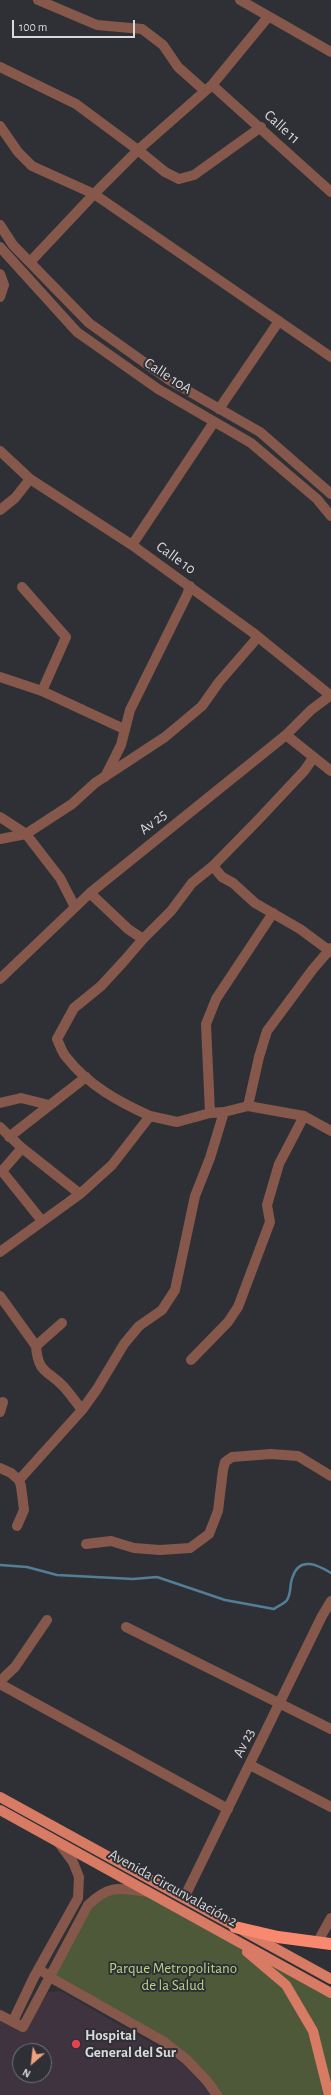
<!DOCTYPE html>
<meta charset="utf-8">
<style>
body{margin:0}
#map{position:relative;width:331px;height:2095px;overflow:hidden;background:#2f3035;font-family:"Alegreya Sans",sans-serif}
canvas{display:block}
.north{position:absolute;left:12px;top:2043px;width:40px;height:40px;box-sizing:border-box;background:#2f3035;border:1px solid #737478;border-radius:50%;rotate:208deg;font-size:11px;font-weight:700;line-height:16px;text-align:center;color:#d9d9dc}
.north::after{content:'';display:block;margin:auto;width:14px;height:18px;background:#f1a17d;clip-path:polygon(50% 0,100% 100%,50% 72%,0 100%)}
.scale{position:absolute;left:12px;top:20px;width:123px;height:18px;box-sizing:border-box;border:2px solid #d9d9dc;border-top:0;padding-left:5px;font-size:12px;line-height:14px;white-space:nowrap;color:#d9d9dc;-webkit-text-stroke:3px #2f3035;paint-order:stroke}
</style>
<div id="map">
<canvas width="331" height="2095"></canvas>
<div class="north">N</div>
<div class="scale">100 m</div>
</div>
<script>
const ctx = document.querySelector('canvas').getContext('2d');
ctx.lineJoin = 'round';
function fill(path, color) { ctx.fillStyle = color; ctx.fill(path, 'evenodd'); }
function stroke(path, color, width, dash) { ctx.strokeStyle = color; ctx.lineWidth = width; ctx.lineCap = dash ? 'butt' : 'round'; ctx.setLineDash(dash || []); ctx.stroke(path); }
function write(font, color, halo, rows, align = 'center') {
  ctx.font = font + ' "Alegreya Sans",sans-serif'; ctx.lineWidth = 4; ctx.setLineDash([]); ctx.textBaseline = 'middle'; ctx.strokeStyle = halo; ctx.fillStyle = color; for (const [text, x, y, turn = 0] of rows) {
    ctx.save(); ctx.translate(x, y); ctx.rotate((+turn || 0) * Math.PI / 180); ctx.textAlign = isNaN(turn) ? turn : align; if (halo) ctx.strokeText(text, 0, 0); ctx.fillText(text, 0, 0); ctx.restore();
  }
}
fill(new Path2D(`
 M60 1991 171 2054 189 2069 211 2095H0V2021L23 2033 39 2004 49 1992ZM20 2051H44V2075H20Z`), '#403340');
fill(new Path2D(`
 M101 1892H148L331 1993V2095H217L187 2060 50 1976Z`), '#4d5938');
stroke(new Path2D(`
 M0 1565 27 1567 57 1575 133 1579 157 1577 225 1600 274 1609C278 1606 284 1604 287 1600 292 1592 289 1584 293 1576 300 1556 318 1565 331 1573`), '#527f97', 2.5);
stroke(new Path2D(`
 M38 0 97 25 142 29 163 45 178 67 205 91
 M240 0 331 52
 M0 67 76 104 138 150 94 194 331 357
 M212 85 331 192
 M0 126 18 152 32 166 94 194 30 262
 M261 127 194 175 179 179 165 172 138 150 212 85 268 17
 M0 225 13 245 89 323 169 380 260 432 331 494
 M0 247 77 332 158 389 251 443 317 499 331 516
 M0 274 4 285 0 297
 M219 409 279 321
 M0 451 30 479 132 545 252 632 330 695
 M0 510 15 498 30 479
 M132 545 214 422
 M22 587 66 637 42 691
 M0 677 42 691 124 729
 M286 735 331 771
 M105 777 121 745 130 710 187 595 190 586
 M0 817 26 834 60 878 75 907
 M0 839 26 834 72 804 95 783 165 737 202 706 219 682 258 637
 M213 866 222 877 233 883 255 903 300 929 331 952
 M90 893 128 929 143 939
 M0 979 90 893 286 735 311 710 331 695
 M0 1103 21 1098 49 1105
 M248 1106 259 1057 267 1031 313 969 331 948
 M210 1113 206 1024 216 999 273 913
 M150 1116C119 1102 88 1085 67 1058 62 1053 60 1045 57 1039L74 1008 101 986 124 961 143 939 171 911 192 883 213 866 259 819 304 771 314 757
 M0 1127 22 1148 80 1194
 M9 1137 86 1077
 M22 1148 2 1171 42 1221
 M0 1252 80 1194 112 1165 150 1116 177 1122 210 1113 224 1112 248 1106 304 1116 331 1131
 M0 1296 36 1346 62 1323
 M36 1346C38 1374 48 1370 64 1387 70 1394 76 1402 82 1410
 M191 1360 228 1322 238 1307 270 1222 267 1205 279 1164 304 1116
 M0 1412 3 1402
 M0 1468 11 1473 19 1480 21 1486 24 1510 17 1526
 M19 1480 82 1410 97 1389 124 1344 139 1326 162 1310 175 1290 195 1196 210 1158 224 1112
 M86 1544 111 1541 134 1548 160 1550 190 1548 209 1534 218 1511 223 1470 225 1462 232 1457 271 1454 298 1456 331 1476
 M126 1627 331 1729
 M0 1681 15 1667 47 1620
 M0 1684 228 1809
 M250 1765 331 1807
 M184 1898 322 1616 331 1601
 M317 1943 331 1918
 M39 1969 55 1980 163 2041 187 2060 207 2081 217 2095
 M0 2015 23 2027 88 1905C110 1884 119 1888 148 1892
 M13 2021 34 1977 78 1898 79 1877 73 1862 59 1843`), '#86584c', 10);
stroke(new Path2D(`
 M0 1797 331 1979
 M0 1810 331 1993
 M247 1952 286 1985 313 2031 329 2095`), '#d87b65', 10);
stroke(new Path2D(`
 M235 1927 278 1937 331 1944`), '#f9896e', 12);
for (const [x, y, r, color] of [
 [76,2044,5,"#e0444e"]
]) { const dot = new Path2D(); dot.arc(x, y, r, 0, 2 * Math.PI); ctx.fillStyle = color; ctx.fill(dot); stroke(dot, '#2f3035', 1.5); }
write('15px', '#d9d9dc', '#2f3035', [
 ["Calle 11",282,127,42],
 ["Calle 10A",168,376,33],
 ["Calle 10",176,558,36],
 ["Av 25",153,822,-39],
 ["Av 23",244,1743,-64],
 ["Avenida Circunvalación 2",173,1888,29]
]);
write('15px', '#b6d481', '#2f3035', [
 ["Parque Metropolitano",173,1968],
 ["de la Salud",173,1985]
]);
write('bold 15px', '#d9d9dc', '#2f3035', [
 ["Hospital",85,2035],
 ["General del Sur",85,2052]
], 'left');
</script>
